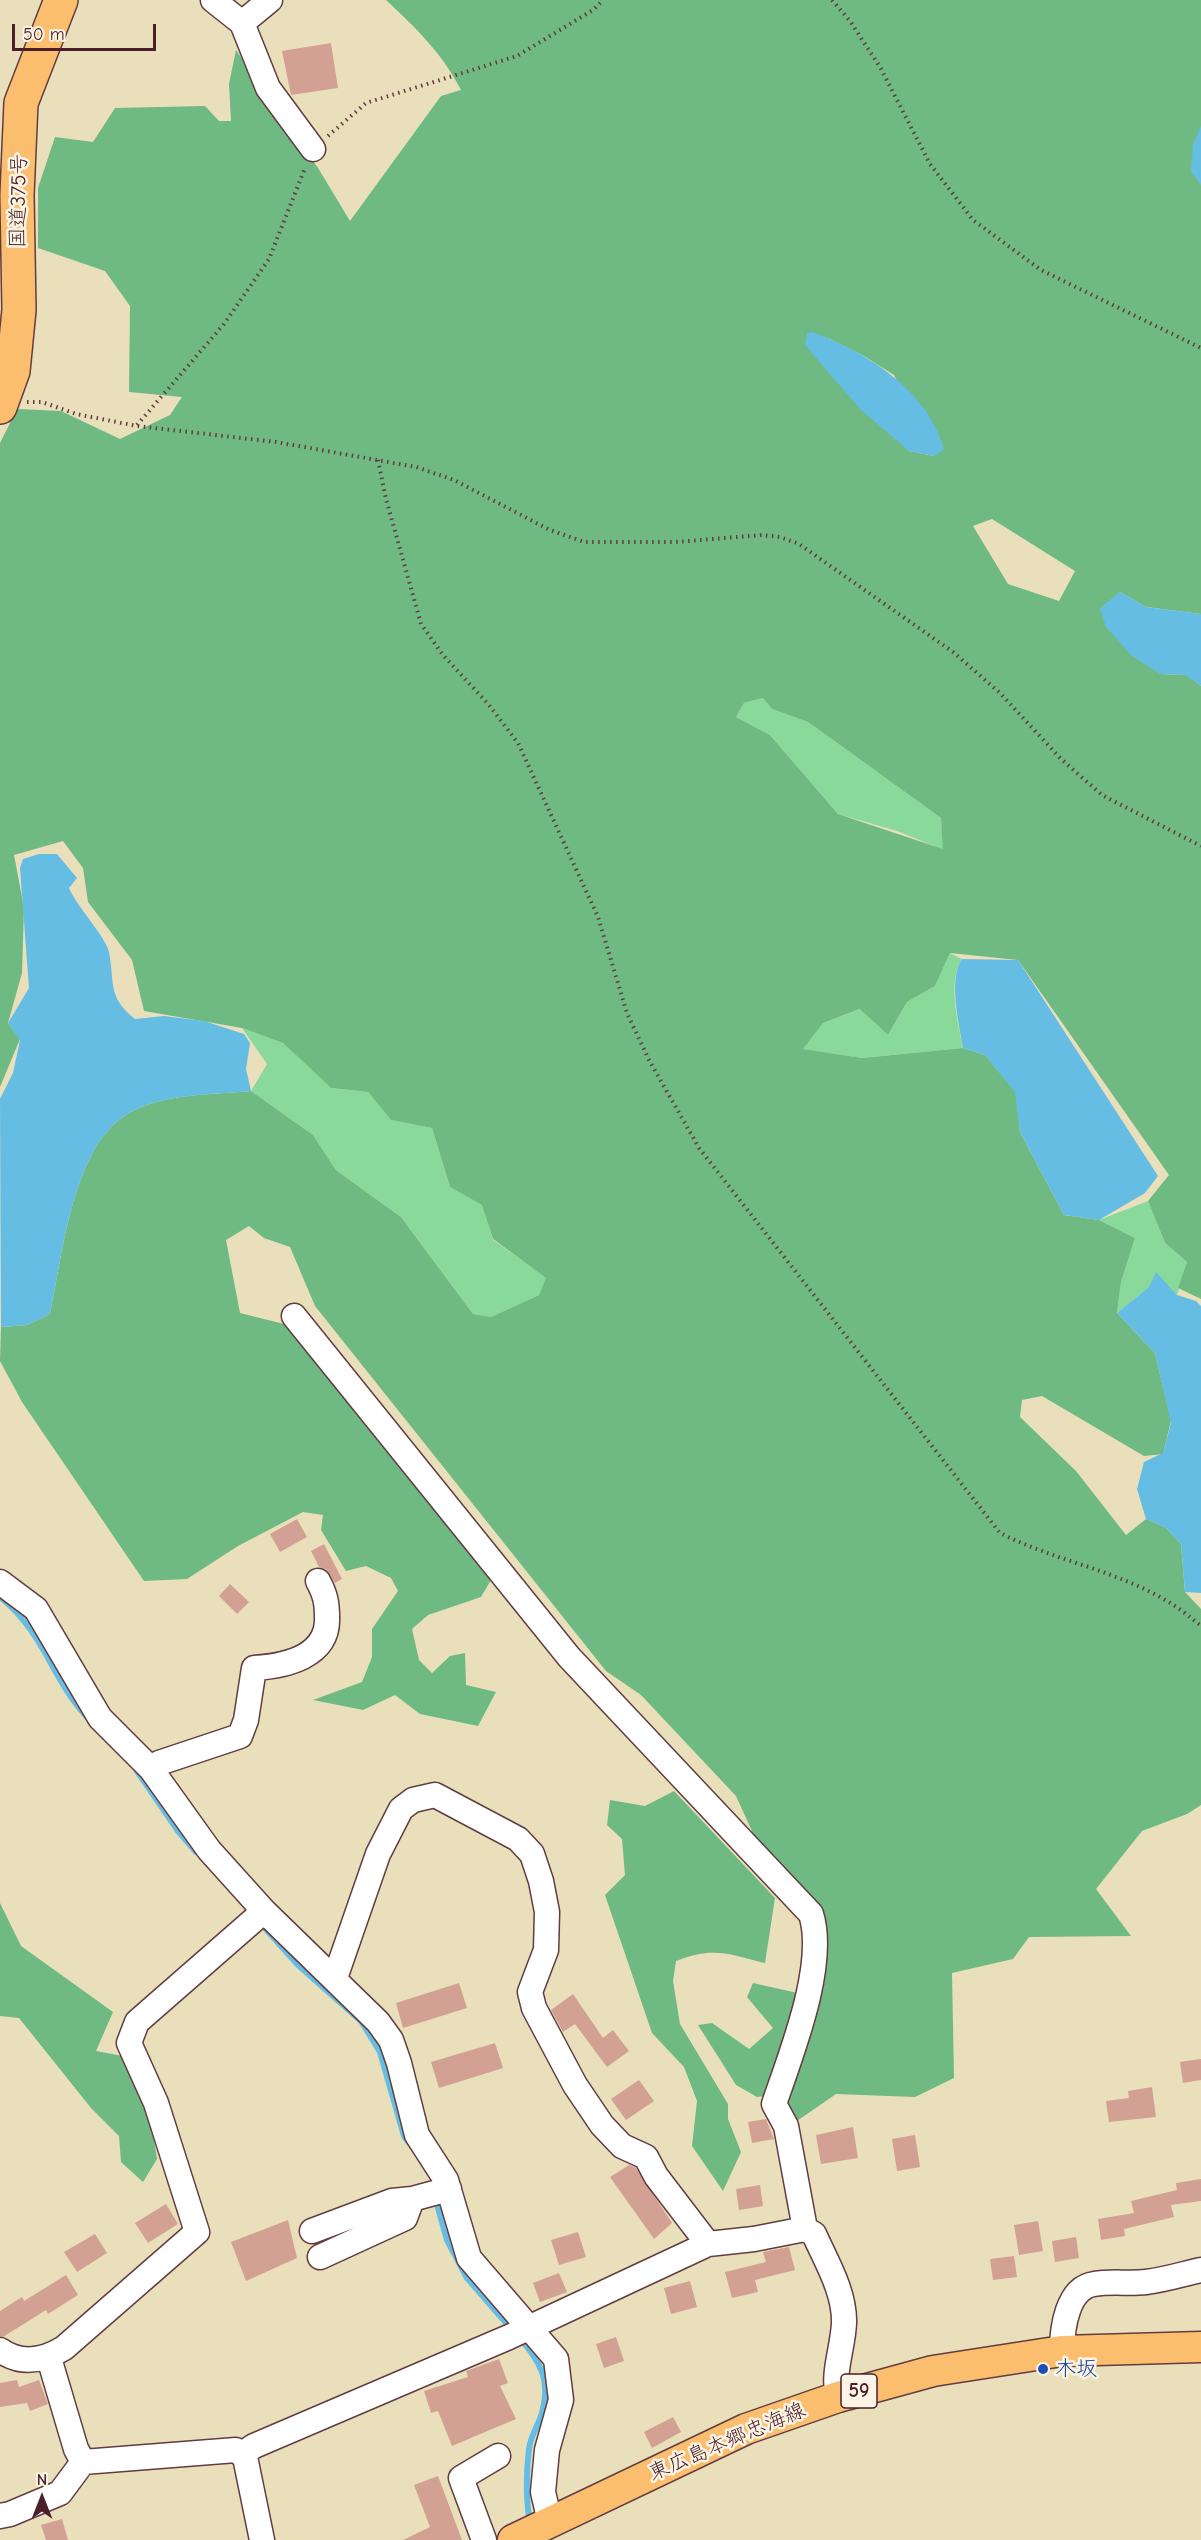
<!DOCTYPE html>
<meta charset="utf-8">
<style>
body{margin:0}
#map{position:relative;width:1201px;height:2540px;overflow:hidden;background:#e9dfbb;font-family:"Comic Neue",sans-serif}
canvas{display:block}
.north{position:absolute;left:12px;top:2468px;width:60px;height:60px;-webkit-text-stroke:4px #fcf5e5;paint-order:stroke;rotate:0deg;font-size:16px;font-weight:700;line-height:24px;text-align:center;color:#4a1f2b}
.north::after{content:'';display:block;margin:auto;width:21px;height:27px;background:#4a1f2b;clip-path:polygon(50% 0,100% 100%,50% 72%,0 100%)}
.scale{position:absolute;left:12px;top:24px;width:144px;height:27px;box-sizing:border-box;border:3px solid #4a1f2b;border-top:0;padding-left:8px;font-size:18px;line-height:21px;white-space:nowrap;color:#4a1f2b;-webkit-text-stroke:4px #fcf5e5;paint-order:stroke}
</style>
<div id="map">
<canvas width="1201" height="2540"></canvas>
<div class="north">N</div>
<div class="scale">50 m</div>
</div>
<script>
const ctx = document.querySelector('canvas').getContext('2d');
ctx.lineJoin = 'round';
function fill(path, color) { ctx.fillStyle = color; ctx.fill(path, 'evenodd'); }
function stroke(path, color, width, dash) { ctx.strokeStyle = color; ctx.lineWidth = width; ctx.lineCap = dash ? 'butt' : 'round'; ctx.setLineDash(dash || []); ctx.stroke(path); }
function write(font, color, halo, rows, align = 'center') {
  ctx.font = font + ' "Comic Neue","Klee One",sans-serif'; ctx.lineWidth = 5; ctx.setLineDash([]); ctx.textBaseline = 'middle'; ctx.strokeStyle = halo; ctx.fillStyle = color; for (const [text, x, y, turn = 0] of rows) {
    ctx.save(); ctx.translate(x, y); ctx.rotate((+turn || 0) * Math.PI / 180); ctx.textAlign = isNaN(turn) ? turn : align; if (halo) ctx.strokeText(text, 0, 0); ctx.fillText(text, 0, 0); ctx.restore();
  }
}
fill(new Path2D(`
 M763 698 772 709 808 722 941 818 944 850 897 831 838 814 770 735 736 717 744 703Z
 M950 953 962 959C947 981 958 1023 963 1048L862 1058 802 1049 823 1023 861 1009 888 1035 907 1002 935 986Z
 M242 1028 283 1043 331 1088 368 1092 391 1120 432 1128 450 1187 483 1205 493 1240 547 1278 539 1295 491 1317 473 1314 401 1217 336 1170 313 1135 251 1091 267 1064Z
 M1148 1201 1165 1243 1187 1262 1177 1295 1164 1283 1149 1287 1117 1313 1121 1282 1135 1238 1099 1220Z`), '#89da9a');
fill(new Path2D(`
 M386 0H1201V614L1146 607 1120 592 1160 674 1187 675 1201 686V1299L1178 1288 1187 1262 1165 1243 1148 1201 1169 1175 1018 960 950 953 935 986 907 1002 888 1035 860 1009 823 1023 803 1049 862 1058 963 1048 985 1055 1016 1092 1020 1132 1064 1215 1099 1220 1135 1238 1121 1282 1117 1313 1155 1353 1171 1421 1163 1454 1144 1456 1042 1396 1022 1400 1020 1417 1076 1471 1126 1535 1146 1519 1165 1527 1181 1544 1185 1592 1201 1609V1805L1187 1814 1142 1831 1096 1889 1131 1936 1029 1937 1013 1959 952 1973 954 2078 915 2097 836 2094 794 2123 785 2094 824 1935 762 1853 736 1796 641 1695 606 1671 315 1306 290 1247 264 1238 249 1226 226 1240 240 1313 288 1325 495 1573 481 1597 428 1615 412 1629 419 1660 432 1673 450 1656 465 1653 466 1685 496 1692 478 1726 420 1714 395 1695 363 1710 313 1700 362 1682 372 1657V1629L398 1591 391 1578 366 1566 346 1571 321 1530 323 1515 303 1512 238 1546 187 1579 144 1581 22 1402 0 1361 1 1327 27 1325 50 1314C63 1255 72 1143 131 1112 167 1093 212 1095 251 1091L313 1135 336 1170 401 1217 473 1314 491 1317 539 1295 546 1278 493 1239 482 1205 450 1187 432 1128 391 1120 368 1092 331 1088 283 1043 242 1028 144 1011 132 960 88 902 83 868 63 841 14 855 24 908 22 973 8 1023 20 1039 0 1087V443L17 409 61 411 120 439 170 415 182 397 129 392 130 306 105 271 38 248V188L55 137 93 142 115 108 205 106 219 121H231L229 84 236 50 318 168 350 221 441 96 461 90C443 54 415 27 386 0ZM828 338 864 356 894 375 934 456 909 451ZM992 519 1075 571 1059 601 1008 584 973 526ZM763 698 772 709 808 722 941 818 943 849 838 814 770 735 736 717 744 703Z
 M674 1791 775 1898 765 1963C729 1954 713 1946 676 1961L673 1981 680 2024 728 2104V2119L741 2152 723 2191 692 2146 697 2101 684 2067 652 2033 605 1895 625 1875 622 1839 607 1825 610 1800 645 1806Z
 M0 1903 21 1946 113 2012 96 2051 128 2057 152 2126 157 2159 143 2182 121 2162 119 2136 91 2108 19 2018 0 2016Z
 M753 1983 802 1994 773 2095 757 2097 736 2085 698 2025 712 2023 749 2049 773 2028 747 1997Z`), '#6eba82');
fill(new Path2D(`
 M1201 126V185L1191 172 1193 145Z
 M812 332C865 351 929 391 944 449L934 456 909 451 861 410 805 345 807 333Z
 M1120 592 1146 607 1201 614V686L1186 675 1160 674 1131 655 1106 627 1100 608Z
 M39 854H57L77 878 69 888C77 907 106 937 109 952 115 983 107 997 135 1019L164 1016 204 1021 244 1034 250 1043 246 1069 251 1091C212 1095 167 1093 131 1112 72 1143 63 1255 50 1314L27 1325 1 1327 0 1099 13 1073 20 1040 8 1023 29 988 20 868 23 859Z
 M962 959 1018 960 1158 1176 1145 1193 1099 1220 1064 1215 1020 1132 1015 1092 985 1055 963 1048C959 1024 948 979 962 959Z
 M1156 1272 1177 1295 1196 1301 1201 1306V1593L1185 1592 1181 1544 1165 1527 1146 1519 1137 1489 1144 1462 1163 1453 1171 1423 1155 1353 1117 1313 1149 1287Z`), '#66bde3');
stroke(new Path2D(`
 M0 1597C45 1633 51 1678 87 1717
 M137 1771 178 1831 196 1852
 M263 1926 298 1965 361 2021 380 2052 404 2136 409 2143
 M435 2197 447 2240 467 2278 513 2331
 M520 2338C543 2365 552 2384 540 2419 536 2428 530 2439 529 2449 526 2474 526 2500 530 2524`), '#66bde3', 6);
fill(new Path2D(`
 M331 43 338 88 291 95 282 51Z
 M297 1519 307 1537 280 1552 270 1534Z
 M324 1544 342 1579 335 1583 326 1569 319 1567 311 1551Z
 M230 1584 249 1602 237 1614 219 1596Z
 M459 1983 467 2008 403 2028 396 2003Z
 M573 1994 603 2038 613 2030 629 2051 607 2067 575 2024 563 2032 551 2010Z
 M495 2043 503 2068 439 2088 431 2062Z
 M1201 2059V2080L1183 2083 1180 2062Z
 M639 2080 654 2101 626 2120 611 2099Z
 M1152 2087 1156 2117 1109 2122 1106 2101 1129 2098 1128 2091Z
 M766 2119 774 2139 752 2143 748 2122Z
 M853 2127 858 2158 821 2164 816 2135Z
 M915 2135 920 2167 897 2171 892 2139Z
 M629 2165 636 2168 672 2223 654 2239 610 2177Z
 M1201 2179V2201L1171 2205 1174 2217 1124 2229 1125 2236 1101 2240 1098 2219 1134 2213 1131 2201 1177 2190 1176 2183Z
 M760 2185 763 2206 739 2210 736 2189Z
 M166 2204 178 2224 148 2243 135 2223Z
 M288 2220 297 2258 246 2281 231 2242Z
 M1038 2221 1043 2251 1019 2255 1014 2225Z
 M578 2232 586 2257 559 2265 551 2240Z
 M95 2234 107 2253 77 2272 64 2252Z
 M1076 2237 1079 2258 1055 2262 1052 2241Z
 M789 2247 795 2270 755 2280 758 2292 732 2298 725 2272 766 2262 763 2252Z
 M1014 2256 1017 2277 993 2280 990 2259Z
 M559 2273 567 2292 540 2302 533 2283Z
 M66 2275 78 2295 48 2314 46 2310 3 2337 0 2336V2311L22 2297 24 2301Z
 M690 2281 697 2307 671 2314 664 2288Z
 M616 2337 624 2361 604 2368 596 2344Z
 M499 2359 508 2383 500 2386 516 2419 452 2446 438 2411 431 2413 424 2391 468 2377 466 2371Z
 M17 2380 19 2387 39 2380 48 2404 30 2411 27 2403 0 2407V2383Z
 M673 2417 681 2432 652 2448 644 2432Z
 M438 2476 462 2540H403L430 2527 414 2485Z
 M62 2519 68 2540H46L41 2525Z`), '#d3a193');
const minor = new Path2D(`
 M213 0 242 23 268 88 313 149
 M242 23 270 0
 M294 1316 569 1657 811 1914C827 1965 791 2054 774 2104L786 2126 805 2229
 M0 1582 36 1609 100 1718 151 1769 209 1850 264 1911 378 2022 391 2040 399 2063 417 2135 446 2180 469 2258 556 2359 561 2400 547 2450 543 2492 550 2522
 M151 1769 159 1763 240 1736 246 1720 254 1668C285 1666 329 1657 327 1617 327 1602 325 1594 318 1581
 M335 1978 378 1854 401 1809 413 1800 435 1795 518 1839 532 1854 541 1881 547 1912 546 1950 530 1992 534 2008 575 2085 602 2125 622 2146 646 2157 656 2176 708 2244 754 2239 805 2229 814 2234C826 2261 845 2292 844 2323 843 2348 832 2373 838 2397
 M312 2231 392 2201 412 2199 449 2189
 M320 2257 405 2218 412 2199
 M0 2350C21 2365 43 2361 64 2348L197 2232 156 2103 129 2043 137 2022 264 1911
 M1062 2351C1062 2329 1067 2288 1094 2284 1111 2281 1129 2284 1146 2282 1164 2280 1183 2274 1201 2270
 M49 2358 76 2449 83 2462 236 2450 245 2457 262 2540
 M242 2454 254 2446 509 2337 708 2244
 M0 2516 10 2514 60 2493 83 2462
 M484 2540 461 2478 498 2456`);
const major = new Path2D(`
 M513 2540 746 2429 838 2397 933 2371 1062 2351 1201 2347`);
const highway = new Path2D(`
 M0 407 13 371 19 310 17 195 21 103 61 0`);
stroke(minor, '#623c41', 27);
stroke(major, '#623c41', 33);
stroke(highway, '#623c41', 36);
stroke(new Path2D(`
 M832 0 850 21 880 67 930 164 973 220 1041 270 1201 348
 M328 136 366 103 517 56 593 10 603 0
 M27 402H42L76 414 137 426 276 442 416 467 454 480 550 530 584 542H676L762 535 780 537 799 544 953 652 1000 693 1061 759 1102 795 1201 846
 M137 425 224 324 269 259 305 168
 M378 460 386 499 421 624 443 655 489 705 518 743 598 917 627 1013 649 1060 699 1148 1000 1533C1053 1560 1115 1570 1167 1601 1179 1608 1190 1617 1201 1626`), '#623c41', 4, [1.5, 4.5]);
stroke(minor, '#fff', 24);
stroke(major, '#fbbe6e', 30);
stroke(highway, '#fbbe6e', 33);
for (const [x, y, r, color] of [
 [1043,2369,6,"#1a4fb4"]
]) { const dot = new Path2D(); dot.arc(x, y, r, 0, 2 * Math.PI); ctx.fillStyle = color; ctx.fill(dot); stroke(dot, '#fcf5e5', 2); }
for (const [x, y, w] of [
 [859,2391,36]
]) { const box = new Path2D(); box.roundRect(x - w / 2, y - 17, w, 34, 4.5); ctx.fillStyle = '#fcf5e5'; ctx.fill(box); stroke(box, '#4a1f2b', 1.5); }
write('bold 20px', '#4a1f2b', null, [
 ["59",859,2391]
]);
write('21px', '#4a1f2b', '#fcf5e5', [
 ["国道375号",19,201,-89],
 ["東広島本郷忠海線",727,2442,-23]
]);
write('21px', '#164399', '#fcf5e5', [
 ["木坂",1055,2369]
], 'left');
</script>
